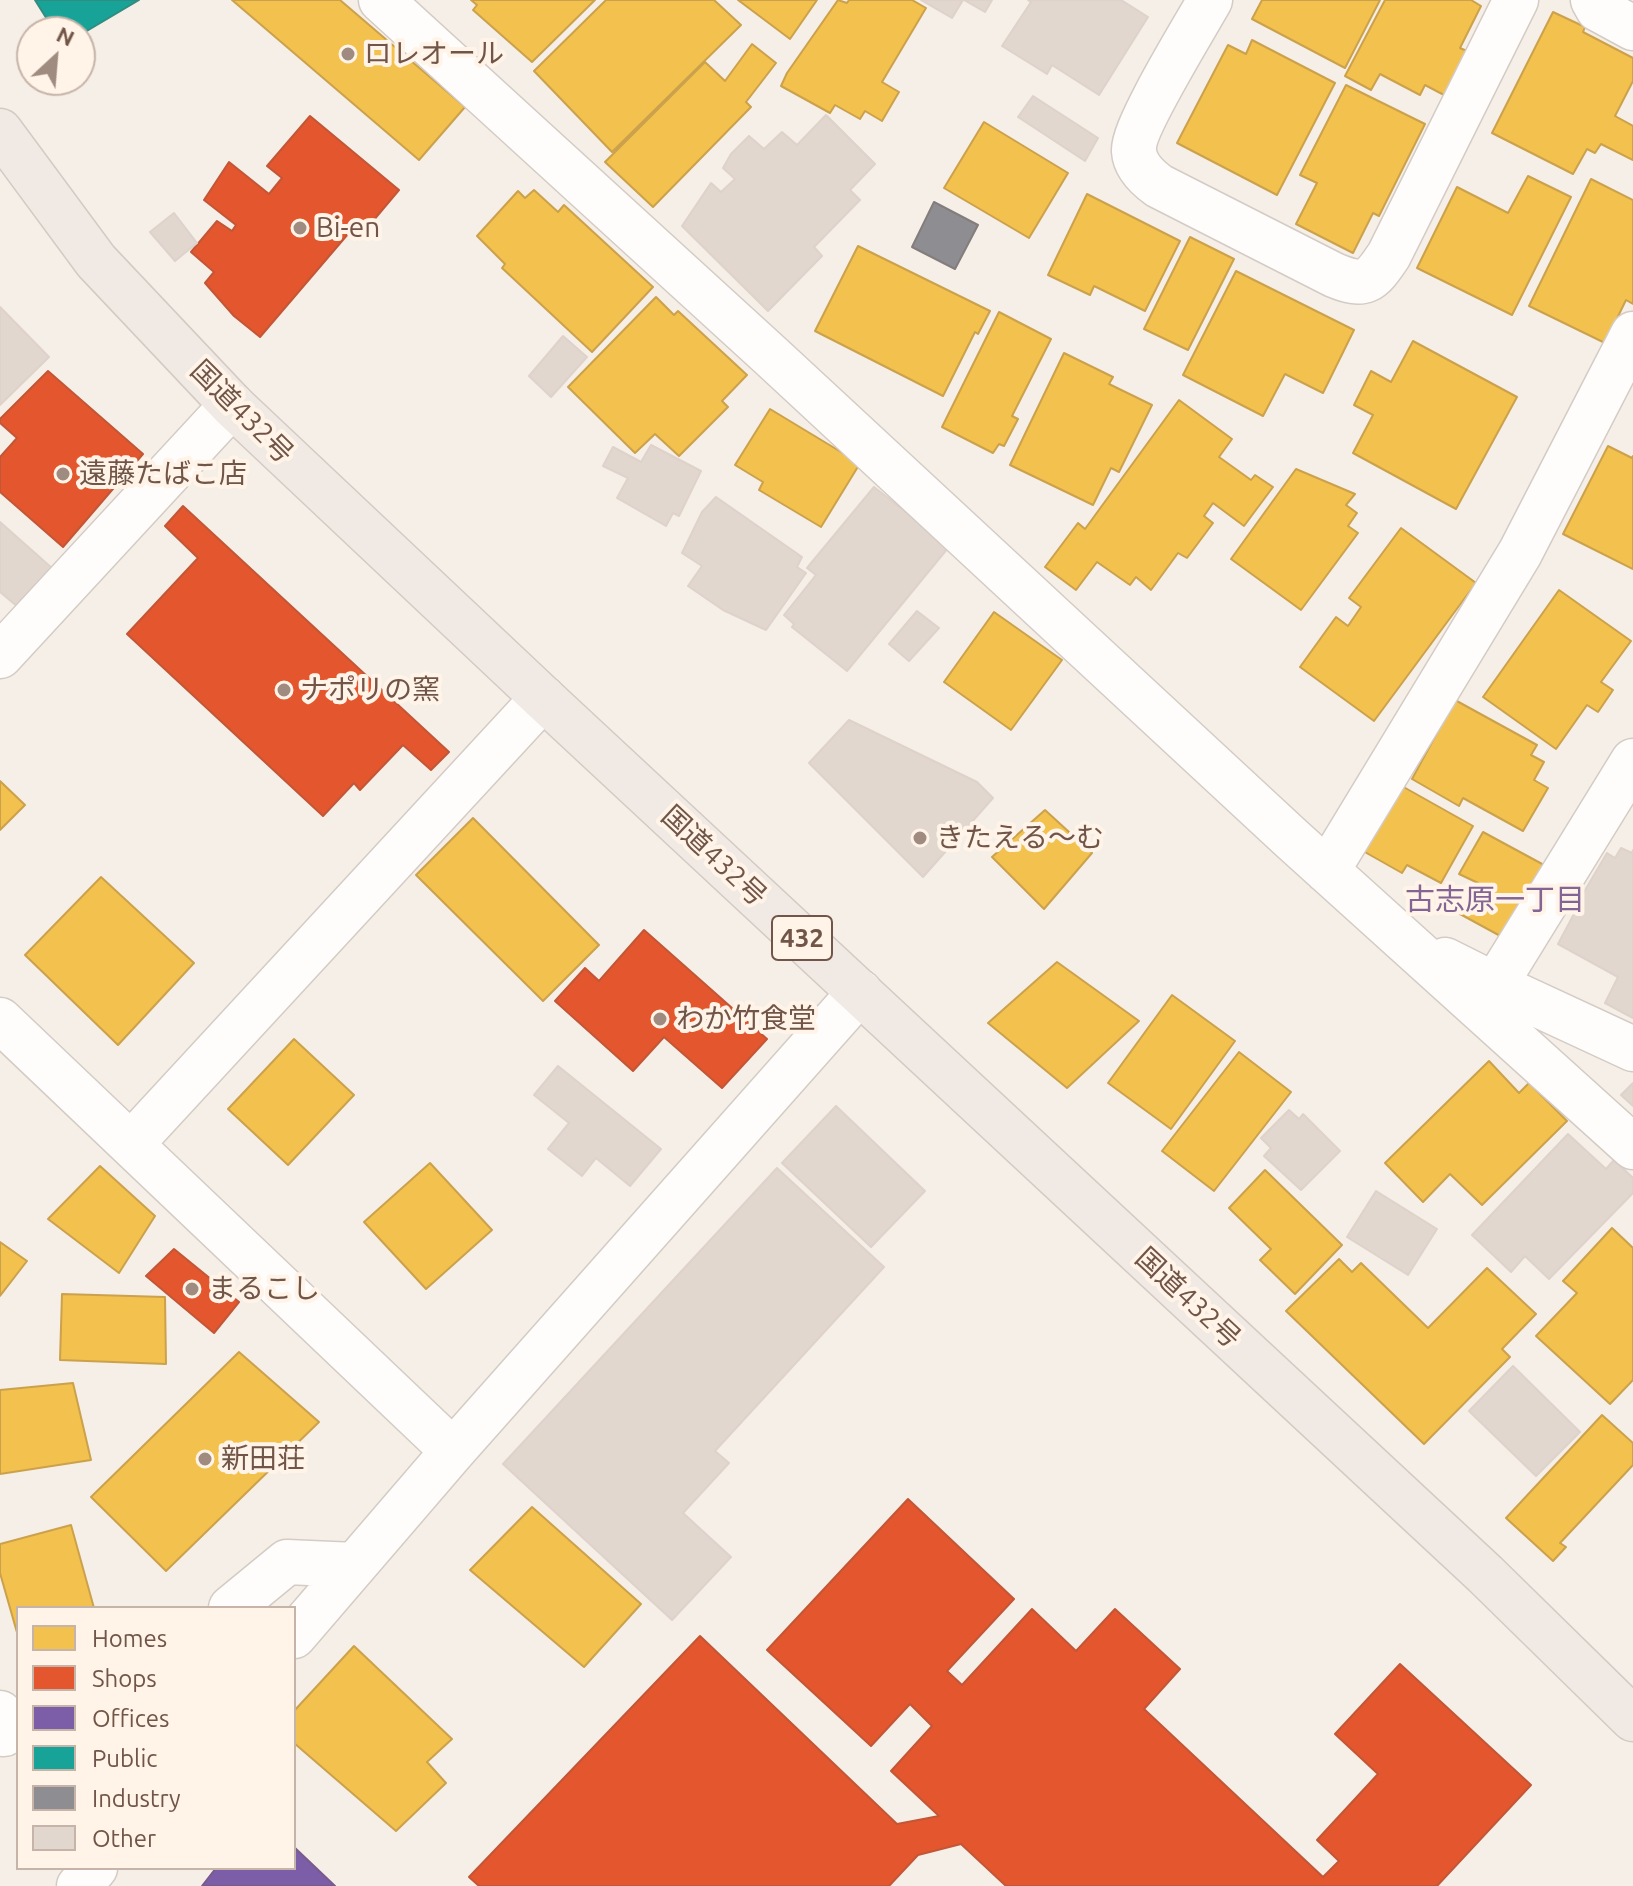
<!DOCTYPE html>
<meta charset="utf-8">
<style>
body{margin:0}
#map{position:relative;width:1633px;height:1886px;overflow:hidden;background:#f5efe7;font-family:Ubuntu,sans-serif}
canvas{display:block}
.legend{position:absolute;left:16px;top:1606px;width:280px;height:264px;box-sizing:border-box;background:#fff4e7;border:2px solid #c7b4a8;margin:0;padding:10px 14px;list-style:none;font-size:24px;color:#725549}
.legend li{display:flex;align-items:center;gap:16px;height:40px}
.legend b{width:40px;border:2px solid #c7b4a8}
.north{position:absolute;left:16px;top:16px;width:80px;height:80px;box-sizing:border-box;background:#fff4e7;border:2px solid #c7b4a8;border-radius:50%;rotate:26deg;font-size:22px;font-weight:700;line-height:32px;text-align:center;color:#725549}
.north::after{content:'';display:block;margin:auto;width:28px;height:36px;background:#a08b80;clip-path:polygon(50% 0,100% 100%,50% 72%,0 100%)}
</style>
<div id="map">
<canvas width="1633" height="1886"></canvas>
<ul class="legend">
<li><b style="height:22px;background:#f2c14e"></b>Homes</li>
<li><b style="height:22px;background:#e4572e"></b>Shops</li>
<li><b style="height:22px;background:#7b5ea7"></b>Offices</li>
<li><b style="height:22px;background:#17a398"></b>Public</li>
<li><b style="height:22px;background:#8d8d92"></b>Industry</li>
<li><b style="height:22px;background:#e1d7cf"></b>Other</li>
</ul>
<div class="north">N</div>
</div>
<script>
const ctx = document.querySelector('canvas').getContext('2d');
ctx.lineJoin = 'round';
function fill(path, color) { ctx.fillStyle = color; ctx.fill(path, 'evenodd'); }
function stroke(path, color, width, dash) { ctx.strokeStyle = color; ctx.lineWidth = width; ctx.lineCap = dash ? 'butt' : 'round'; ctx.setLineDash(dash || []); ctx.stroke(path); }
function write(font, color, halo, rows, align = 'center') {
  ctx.font = font + ' Ubuntu,"Noto Sans JP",sans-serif'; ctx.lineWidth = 8; ctx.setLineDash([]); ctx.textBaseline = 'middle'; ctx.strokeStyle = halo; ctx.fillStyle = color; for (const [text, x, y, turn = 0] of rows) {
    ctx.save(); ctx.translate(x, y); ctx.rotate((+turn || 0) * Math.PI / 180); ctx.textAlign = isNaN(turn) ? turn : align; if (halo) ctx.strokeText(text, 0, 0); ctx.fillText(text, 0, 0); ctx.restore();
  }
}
const homes = new Path2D(`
 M232 0H340L465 107 419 160Z
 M471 0H595L532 62 473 10 477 5Z
 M606 0H714L741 25 612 152 534 71Z
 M738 0H817L790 39Z
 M838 0 847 3 849 0H912L926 8 882 82 899 92 882 121 865 111 860 119 835 105 830 113 781 86 787 73Z
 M1262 0H1380L1345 68 1252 19Z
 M1385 0H1471L1481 6 1460 48 1467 51 1444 95 1425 85 1420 95 1380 74 1371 90 1345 76Z
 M1553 12 1585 27 1583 32 1633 58V81L1615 116 1633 126V160L1601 144 1595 153 1587 149 1573 174 1492 133Z
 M1252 40 1335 83 1277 195 1177 143 1228 45 1246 54Z
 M752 44 776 63 746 102 751 107 653 207 605 162 705 62 725 81Z
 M1346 85 1425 124 1379 216 1373 213 1353 253 1296 224 1317 183 1300 175Z
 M984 122 1068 173 1029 238 944 188Z
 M1528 176 1571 197 1512 315 1417 268 1457 187 1508 213Z
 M1591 179 1633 200V304L1626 300 1605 343 1529 306Z
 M534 190 558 212 564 205 653 287 592 352 502 268 505 264 477 236 518 191 525 198Z
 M1087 194 1180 241 1145 311 1094 286 1090 295 1048 275Z
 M1190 237 1234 259 1188 350 1144 329Z
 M858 246 990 311 978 334 975 332 943 396 815 331Z
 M1236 271 1354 330 1323 393 1285 374 1263 416 1183 375Z
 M656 297 674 315 678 311 747 375 722 401 728 407 679 456 655 434 635 453 568 387Z
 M999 312 1051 339 1012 416 1018 419 1004 446 999 444 993 453 942 427Z
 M1413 341 1517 397 1456 509 1353 453 1373 415 1354 405 1371 371 1391 382Z
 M1064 353 1113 377 1109 384 1152 405 1119 472 1111 468 1093 505 1010 465Z
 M1179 400 1232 439 1219 457 1251 480 1255 475 1273 487 1244 526 1213 503 1204 516 1213 523 1187 558 1178 553 1151 590 1136 577 1130 585 1097 562 1076 590 1045 567 1078 523 1085 529Z
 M770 409 846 455 859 465 821 527 759 490 763 482 735 465Z
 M1608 446 1632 458 1633 456V569L1563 534Z
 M1296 469 1355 494 1346 505 1357 513 1348 526 1358 533 1301 610 1231 559Z
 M1401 528 1476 583 1374 721 1300 667 1336 617 1348 626 1361 607 1349 598Z
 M1559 590 1631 641 1601 682 1613 690 1598 712 1587 705 1556 749 1483 697Z
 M994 612 1062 660 1011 730 944 682Z
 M1455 700 1537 745 1531 755 1544 762 1534 780 1548 788 1523 831 1463 798 1459 806 1412 779Z
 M0 781 25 805 0 830Z
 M1400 785 1473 826 1441 883 1407 865 1402 873 1363 851Z
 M1045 810 1092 853 1044 909 992 857Z
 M473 818 599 945 543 1001 416 875Z
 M1483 832 1544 865 1504 938 1460 914 1478 883 1459 874Z
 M101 877 194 963 118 1045 25 955Z
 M1057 962 1139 1021 1067 1088 988 1023Z
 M1172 995 1235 1041 1171 1129 1108 1083Z
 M294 1039 354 1095 288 1165 228 1109Z
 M1239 1052 1291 1092 1214 1191 1162 1151Z
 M1489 1061 1519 1093 1529 1083 1567 1121 1482 1205 1450 1174 1423 1202 1385 1163Z
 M430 1163 492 1230 426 1289 364 1222Z
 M100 1166 155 1216 119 1273 48 1219Z
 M1265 1170 1342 1245 1295 1294 1260 1260 1271 1249 1229 1208Z
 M1612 1228 1633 1248V1380L1610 1404 1536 1336 1577 1293 1563 1281Z
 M0 1242 27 1261 0 1296Z
 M1339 1259 1352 1272 1361 1263 1428 1328 1487 1268 1536 1314 1502 1349 1510 1357 1424 1444 1286 1311Z
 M62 1294 165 1297 166 1364 60 1360Z
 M239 1352 319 1422 166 1571 91 1497Z
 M73 1383 91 1460 0 1474V1390Z
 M1602 1415 1633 1443V1465L1560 1543 1566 1547 1553 1561 1506 1518Z
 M532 1507 641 1604 584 1667 470 1570Z
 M71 1525 94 1608H18V1636L0 1573V1544Z
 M354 1646 452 1739 427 1762 446 1783 396 1831 294 1743V1711Z`);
fill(homes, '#f2c14e');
stroke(homes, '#cca14c', 2);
const shops = new Path2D(`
 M310 116 399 190 357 240 348 234 260 337 234 316 205 283 214 272 191 252 217 221 232 231 236 225 204 200 229 162 269 194 282 178 267 166Z
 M48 371 143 454 63 547 0 492V457L17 438 0 423V419Z
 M183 506 449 752 431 770 403 745 360 790 354 783 323 816 127 634 198 558 165 526Z
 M644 930 767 1039 722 1088 664 1037 633 1071 555 1001 585 968 599 981Z
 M174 1249 239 1302 214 1333 146 1276Z
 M908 1499 1014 1599 947 1671 962 1685 1032 1609 1076 1651 1115 1609 1180 1669 1144 1709 1323 1877 1339 1861 1317 1840 1378 1774 1335 1734 1400 1664 1531 1785 1437 1886H1006L961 1844 918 1855 889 1886H479L469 1877 700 1636 897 1824 939 1816 891 1771 932 1726 910 1704 871 1746 767 1650Z`);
fill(shops, '#e4572e');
stroke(shops, '#c25636', 2);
const offices = new Path2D(`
 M294 1847 335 1886H202L216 1868H294Z`);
fill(offices, '#7b5ea7');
stroke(offices, '#785b8b', 2);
const public = new Path2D(`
 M35 0H139L80 35V32H55Z`);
fill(public, '#17a398');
stroke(public, '#328c80', 2);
const industry = new Path2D(`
 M934 202 978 225 955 269 912 247Z`);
fill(industry, '#8d8d92');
stroke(industry, '#857c7c', 2);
const building = new Path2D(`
 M921 0H963L952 18Z
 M964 0H992L985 12Z
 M1028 0H1121L1148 17 1099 95 1052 65 1047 74 1002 46 1031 2Z
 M1033 96 1098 138 1085 161 1018 117Z
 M826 115 875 164 850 190 860 200 814 247 822 256 768 311 682 226 711 183 721 192 735 179 723 168 731 154 749 136 764 149 782 132 797 145Z
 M174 213 197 243 175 261 150 232Z
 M0 307 49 357 0 405Z
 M563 336 587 357 551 397 529 376Z
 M651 445 701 471 679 516 673 513 666 526 617 498 628 478 603 466 613 447 641 462Z
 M874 487 915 519 948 548 847 671 792 627 794 624 784 615 816 575 807 568Z
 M716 497 802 557 797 567 806 573 766 630 723 610 688 586 702 566 682 553 702 512Z
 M0 522 53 569 18 607 0 592Z
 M917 611 939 628 909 661 889 644Z
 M849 720 977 782 993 798 923 877 809 763Z
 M1621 848 1632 853 1633 850V1018L1605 1003 1618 977 1558 944 1583 897H1581L1607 853 1615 858Z
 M558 1066 661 1149 630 1186 596 1158 582 1176 548 1149 569 1123 534 1095Z
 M1633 1083V1106L1621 1095Z
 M836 1106 925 1191 871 1247 782 1163Z
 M1289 1110 1299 1119 1303 1114 1340 1151 1301 1190 1264 1156 1271 1148 1261 1138Z
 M1568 1134 1606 1169 1614 1160 1633 1178V1193L1549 1279 1525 1256 1511 1272 1472 1235Z
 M777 1168 884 1267 715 1451 729 1463 683 1513 731 1557 672 1620 503 1464Z
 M1376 1191 1437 1229 1408 1275 1347 1237Z
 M1513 1366 1580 1432 1536 1476 1469 1411Z`);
fill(building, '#e1d7cf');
stroke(building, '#ded2ca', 2);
const minor = new Path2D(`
 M381 0 771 356 1292 839 1633 1147
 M1210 0C1195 27 1132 128 1134 151 1135 166 1148 178 1159 186L1334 275C1365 288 1371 282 1389 255L1516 0
 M1593 0 1598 9 1633 28
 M0 656 232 405
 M1327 871 1520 553 1633 334
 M1445 960 1495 985 1633 761
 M1495 985 1633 1049
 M0 1020 453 1451
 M131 1144 543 698
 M231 1608 287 1562 355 1565
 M294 1636 453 1451 860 992
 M0 1713 4 1734
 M79 1886 95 1868`);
const trunk = new Path2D(`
 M0 131 96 261 232 405 543 698 1485 1574 1633 1719`);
stroke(minor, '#d4cbc5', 47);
stroke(trunk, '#d4cac4', 47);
stroke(minor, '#fefdfb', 44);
stroke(trunk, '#f1e9e4', 44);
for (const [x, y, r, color] of [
 [348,54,8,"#a08b80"],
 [300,228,8,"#a08b80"],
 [63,474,8,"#a08b80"],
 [284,690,8,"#a08b80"],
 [920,838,8,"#a08b80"],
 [660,1019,8,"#a08b80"],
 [192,1289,8,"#a08b80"],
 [205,1459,8,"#a08b80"]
]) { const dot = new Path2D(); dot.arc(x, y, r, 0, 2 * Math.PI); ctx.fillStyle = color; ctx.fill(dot); stroke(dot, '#fff4e7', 3); }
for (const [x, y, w] of [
 [802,938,60]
]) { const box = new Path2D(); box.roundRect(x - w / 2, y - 22, w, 44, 6); ctx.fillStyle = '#fff4e7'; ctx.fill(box); stroke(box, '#725549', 2); }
write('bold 26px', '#725549', null, [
 ["432",802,938]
]);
write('28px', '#725549', '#fff4e7', [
 ["ロレオール",364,54],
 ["Bi-en",316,228],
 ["遠藤たばこ店",79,474],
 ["ナポリの窯",300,690],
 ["きたえる～む",936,838],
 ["わか竹食堂",676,1019],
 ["まるこし",208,1289],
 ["新田荘",221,1459]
], 'left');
write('28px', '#725549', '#fff4e7', [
 ["国道432号",242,412,45],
 ["国道432号",714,856,43],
 ["国道432号",1188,1298,43]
]);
write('30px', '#826595', '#fff4e7', [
 ["古志原一丁目",1495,900]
]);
</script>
